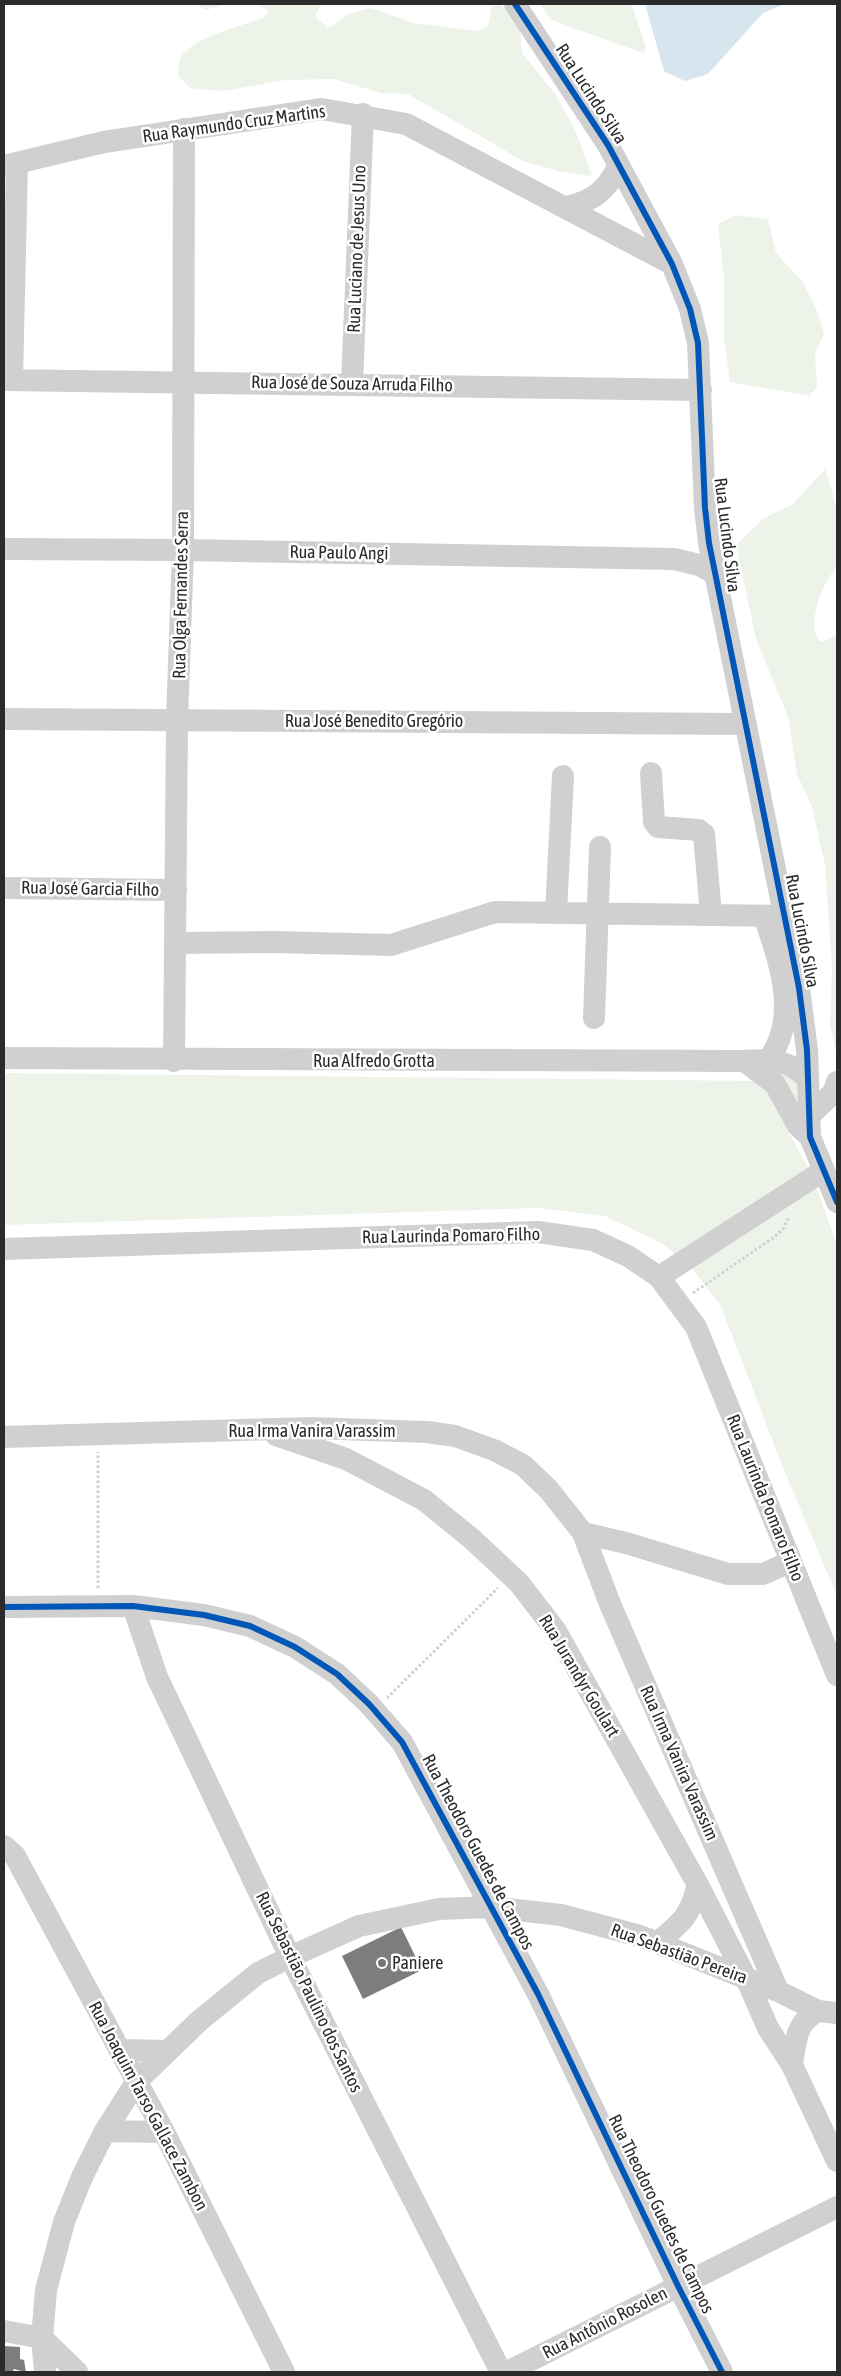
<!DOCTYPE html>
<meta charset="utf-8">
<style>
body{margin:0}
#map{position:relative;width:841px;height:2376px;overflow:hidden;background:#fff;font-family:"Asap Condensed",sans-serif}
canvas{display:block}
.frame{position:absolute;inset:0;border:5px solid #2b2b2b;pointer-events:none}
</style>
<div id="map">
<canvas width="841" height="2376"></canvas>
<div class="frame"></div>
</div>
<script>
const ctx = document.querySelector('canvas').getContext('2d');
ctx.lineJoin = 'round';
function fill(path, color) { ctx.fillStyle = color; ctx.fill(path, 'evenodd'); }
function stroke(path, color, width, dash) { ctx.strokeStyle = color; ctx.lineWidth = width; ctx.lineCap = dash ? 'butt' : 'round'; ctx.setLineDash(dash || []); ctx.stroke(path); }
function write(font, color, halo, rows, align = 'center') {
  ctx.font = font + ' "Asap Condensed",sans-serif'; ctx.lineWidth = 5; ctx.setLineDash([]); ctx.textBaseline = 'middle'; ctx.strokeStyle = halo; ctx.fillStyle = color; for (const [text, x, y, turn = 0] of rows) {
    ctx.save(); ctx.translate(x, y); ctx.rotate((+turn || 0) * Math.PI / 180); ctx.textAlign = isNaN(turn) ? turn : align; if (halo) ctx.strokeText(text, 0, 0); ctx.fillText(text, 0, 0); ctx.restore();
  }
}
fill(new Path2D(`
 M197 4H228L205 10Z
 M257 4H321L315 16 328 28 350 13 371 8 414 23 477 31 488 26 492 4H501L520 29 522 53 556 95 576 132 592 176 561 172 523 161 408 94 381 93 333 79 286 80 223 91 190 88 178 75C179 70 179 64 180 59 189 38 243 25 264 18L268 10Z
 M540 4H632L646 48 643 53 551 20Z
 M735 215 768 219 776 253 803 282 818 313 824 334 815 354 817 387 809 396 730 382 724 340V278L718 224Z
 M825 469 837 508V568C823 579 804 629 821 642L837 635V1055L830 1025 832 970 825 865 812 807 797 774 788 717 756 639 736 545 764 518 793 504Z
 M767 1065 797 1071 802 1118Z
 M4 1073 761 1081 813 1177 837 1245V1596L782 1465 720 1304 688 1264 663 1244 605 1216 538 1208 4 1225Z`), '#eef3ea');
fill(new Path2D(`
 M645 4H785L763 13 708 74 685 81 664 71Z`), '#d7e5ef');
fill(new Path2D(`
 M401 1927 422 1970 363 1999 342 1956Z
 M4 2346 20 2347V2359L24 2360 26 2372 13 2369 14 2372H4Z`), '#7d7d7d');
stroke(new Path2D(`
 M693 1293 773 1238 783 1229 789 1217
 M98 1588V1452
 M387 1698 498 1588`), '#d0d0d0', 3, [2.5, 2.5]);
stroke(new Path2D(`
 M515 4 608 145 672 264 690 309 698 343 705 508 709 543 799 988 807 1050 810 1137 837 1202
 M4 166 104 142 322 109 406 124 672 264
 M567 207C593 201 606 191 618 167
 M4 380 701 390
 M12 380 17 164
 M352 384 363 114
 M4 549 183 550 674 559 699 565 715 574
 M4 719 744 724
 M651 773 654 822 658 827 699 830 704 834 711 915
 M4 888 176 890
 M556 912 563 776
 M764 916C779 961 800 1015 769 1059
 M176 943 275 942 391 945 495 912 784 916
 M594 1018 600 847
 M4 1058 744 1061C768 1059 791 1059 808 1080
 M174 1061 177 720 183 550 184 129
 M744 1061 775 1084 798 1126 810 1137
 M809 1116 833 1093 837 1082
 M4 1249 538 1232 593 1240 628 1256 659 1277 696 1327 837 1675
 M659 1277 823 1171
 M276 1435 346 1459 424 1500 472 1539 519 1583 556 1631 698 1885 746 1978 768 2028 792 2065 837 2161
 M4 1437 310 1428 427 1432 455 1436 494 1450 523 1465 549 1490 583 1533 610 1604 778 1991
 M583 1533 626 1543 728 1574H763L790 1562
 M133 1606 157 1677 290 1957 501 2372
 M4 1607 133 1606 204 1615 250 1626 295 1647 337 1674 369 1704 402 1742 538 1994 678 2286 722 2372
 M4 1846 15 1856 164 2132 284 2372
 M657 1943C683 1921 689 1918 698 1885
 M119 2050 168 2051
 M792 2065C796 2041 795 2023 818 2011
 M105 2131 164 2132
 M4 2331 42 2338 77 2372
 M45 2372 42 2338 46 2290 64 2222 82 2177 105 2131 137 2081 199 2021 258 1973 290 1957 359 1926 439 1909 491 1907 561 1915 640 1936 778 1991 818 2011 837 2013
 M507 2372 837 2207`), '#d0d0d0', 22);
stroke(new Path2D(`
 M515 4 608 145 672 264 690 309 698 343 705 508 709 543 799 988 807 1050 810 1137 837 1202
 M4 1607 133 1606 204 1615 250 1626 295 1647 337 1674 369 1704 402 1742 538 1994 678 2286 722 2372`), '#0057b8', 6);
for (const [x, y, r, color] of [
 [382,1963,5,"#757575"]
]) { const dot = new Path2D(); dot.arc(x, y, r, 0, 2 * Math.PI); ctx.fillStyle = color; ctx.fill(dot); stroke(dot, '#fff', 2); }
write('18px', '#2b2b2b', '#fff', [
 ["Rua Lucindo Silva",591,94,57],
 ["Rua Raymundo Cruz Martins",234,124,-8],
 ["Rua Luciano de Jesus Uno",357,249,-88],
 ["Rua José de Souza Arruda Filho",352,384,1],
 ["Rua Lucindo Silva",727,535,83],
 ["Rua Paulo Angi",339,553,1],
 ["Rua Olga Fernandes Serra",181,595,-89],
 ["Rua José Benedito Gregório",374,721],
 ["Rua José Garcia Filho",90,889,1],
 ["Rua Lucindo Silva",802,931,79],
 ["Rua Alfredo Grotta",374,1061],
 ["Rua Laurinda Pomaro Filho",451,1236,-1],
 ["Rua Irma Vanira Varassim",312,1431],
 ["Rua Laurinda Pomaro Filho",765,1498,68],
 ["Rua Jurandyr Goulart",579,1676,59],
 ["Rua Irma Vanira Varassim",679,1763,66],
 ["Rua Theodoro Guedes de Campos",478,1852,62],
 ["Rua Sebastião Pereira",679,1954,20],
 ["Rua Sebastião Paulino dos Santos",309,1992,64],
 ["Rua Joaquim Tarso Gallace Zambon",148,2106,62],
 ["Rua Theodoro Guedes de Campos",661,2214,64],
 ["Rua Antônio Rosolen",605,2323,-27]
]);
write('18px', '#2b2b2b', '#fff', [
 ["Paniere",392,1963]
], 'left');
</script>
